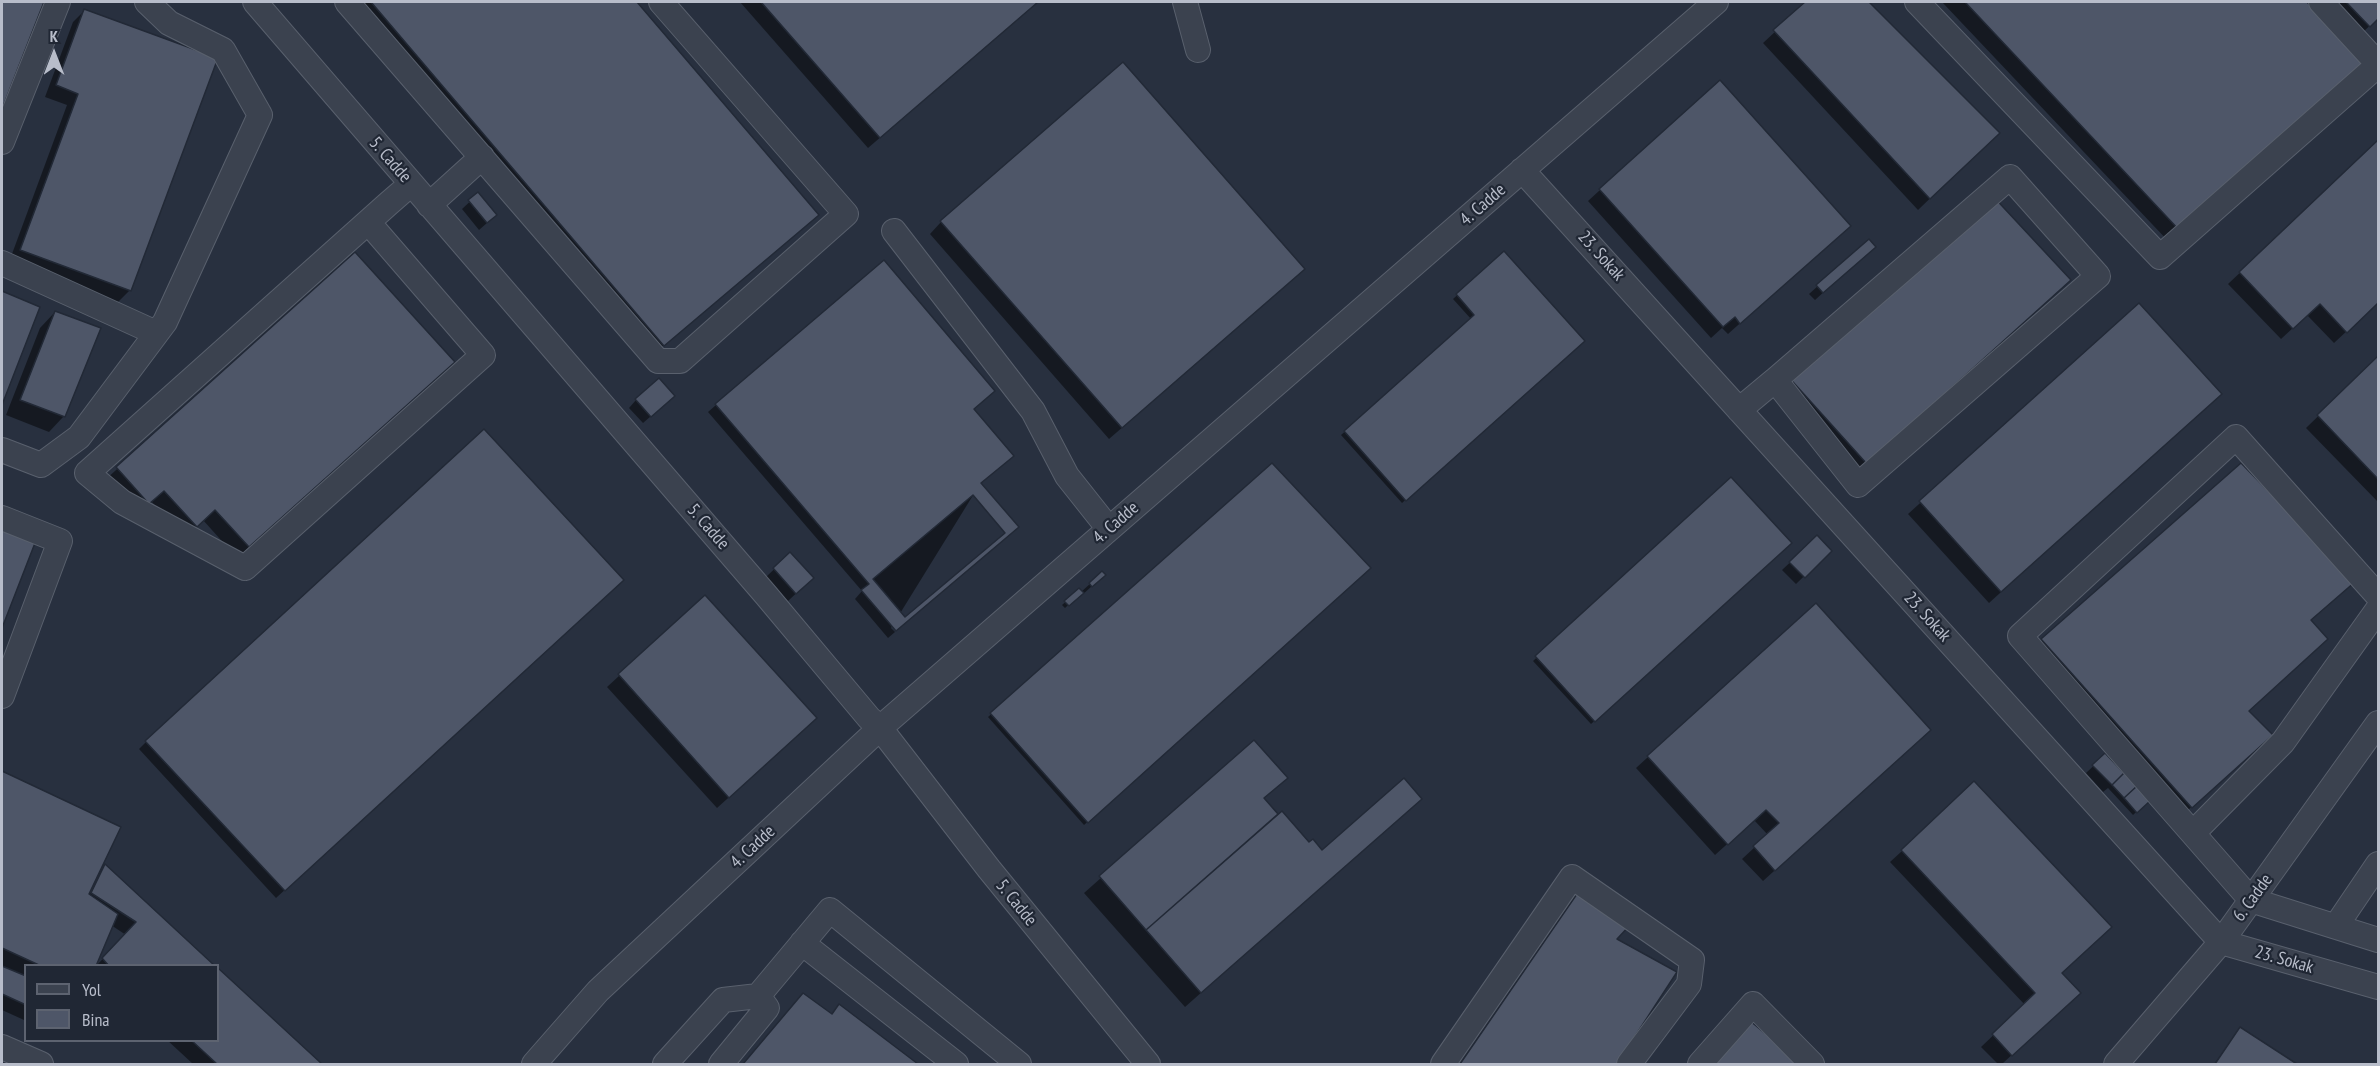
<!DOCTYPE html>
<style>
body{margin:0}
#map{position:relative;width:2380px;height:1066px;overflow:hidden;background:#28303f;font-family:"PT Sans Narrow",sans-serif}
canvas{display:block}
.frame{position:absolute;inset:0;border:3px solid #b8bdca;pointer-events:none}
.legend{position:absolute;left:24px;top:964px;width:195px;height:78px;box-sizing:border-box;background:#202734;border:2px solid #5d6370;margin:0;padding:8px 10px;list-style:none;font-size:18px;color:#b8bdca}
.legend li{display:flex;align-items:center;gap:12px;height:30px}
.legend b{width:30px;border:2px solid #5d6370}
.north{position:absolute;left:24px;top:24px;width:60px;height:60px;-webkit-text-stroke:4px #202734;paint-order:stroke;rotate:0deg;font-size:16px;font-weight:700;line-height:24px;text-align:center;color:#b8bdca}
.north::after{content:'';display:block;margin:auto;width:21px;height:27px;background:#b8bdca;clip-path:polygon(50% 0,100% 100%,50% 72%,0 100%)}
</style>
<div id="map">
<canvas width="2380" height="1066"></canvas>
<div class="frame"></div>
<ul class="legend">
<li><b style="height:8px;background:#3b424f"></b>Yol</li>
<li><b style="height:16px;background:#4e5668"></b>Bina</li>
</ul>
<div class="north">K</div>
</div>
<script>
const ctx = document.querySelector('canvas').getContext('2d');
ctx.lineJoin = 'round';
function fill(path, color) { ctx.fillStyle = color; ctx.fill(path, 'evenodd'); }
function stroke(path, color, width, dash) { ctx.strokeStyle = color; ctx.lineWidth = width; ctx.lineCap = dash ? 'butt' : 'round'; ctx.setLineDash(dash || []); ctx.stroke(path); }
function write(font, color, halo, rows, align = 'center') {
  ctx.font = font + ' "PT Sans Narrow",sans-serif'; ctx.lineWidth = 4.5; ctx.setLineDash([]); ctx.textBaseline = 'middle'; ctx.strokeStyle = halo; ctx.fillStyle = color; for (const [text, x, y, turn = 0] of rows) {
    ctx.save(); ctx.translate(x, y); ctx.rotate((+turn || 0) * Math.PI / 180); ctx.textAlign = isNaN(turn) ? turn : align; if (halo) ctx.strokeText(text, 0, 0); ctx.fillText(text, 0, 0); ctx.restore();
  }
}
fill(new Path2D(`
 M2 2H43L2 105Z
 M350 2H635L817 215 651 356Z
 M740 2H1038L868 148Z
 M1807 2H1867L1998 133 1918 210 1763 43Z
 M1942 2H2305L2363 62 2169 242Z
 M2341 2H2376L2378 5V18L2361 34 2336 6Z
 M85 10 130 290 118 302 9 262 67 105 45 97 73 22Z
 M2378 142V302L2334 343 2307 315 2281 339 2228 284Z
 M1600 190 1837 237 1728 334 1722 328 1711 338 1588 201Z
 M477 195 487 223 479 230 462 209Z
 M941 222 1291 281 1109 439 930 234Z
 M1868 241 1866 254 1815 300 1809 294Z
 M1504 253 1583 341 1402 503 1341 435 1471 319 1453 299Z
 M355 254 442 374 237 558 203 520 184 537 151 501 137 514 105 480Z
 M2069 280 1854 474 1773 385Z
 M2 293 38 307 2 401Z
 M2139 305 2208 405 1989 603 1908 514Z
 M55 312 64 416 49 432 6 415 40 328Z
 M2378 358V502L2306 428Z
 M636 400 665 404 643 423 629 408Z
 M716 405 972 410 1004 463 980 484 891 628 895 632 888 638 855 599 862 591 708 412Z
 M1271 465 1369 568 1084 825 988 717Z
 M2241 465 2354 581 2310 621 2247 712 2259 747 2179 818 2030 652Z
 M1731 479 1790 542 1591 724 1533 661Z
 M2 531 33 543 2 624Z
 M1817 537 1830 551 1796 584 1782 570Z
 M790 554 804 586 788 601 766 577Z
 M1102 573 1092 586 1080 597 1078 596 1065 608 1062 605 1079 590 1081 592Z
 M615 587 276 898 139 749 146 742Z
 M705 597 804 730 717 808 607 687Z
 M1254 742 1285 778 1263 799 1278 816 1309 844 1322 852 1420 799 1185 1007 1084 893Z
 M1917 742 1763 881 1742 859 1768 835 1754 820 1715 855 1636 768 1648 757Z
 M2105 755 2148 801 2133 815 2108 788 2103 792 2086 773Z
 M2 773 119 828 99 872 105 866 213 966H96L126 935 111 925 95 966H26L24 1020 2 1010Z
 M1902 851 2061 974 2067 1004 2002 1064H1998L1981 1047 2025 1005 1890 862Z
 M1576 897 1614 939 1674 973 1615 1064H1460Z
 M218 970 320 1064H193L167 1040H218Z
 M799 998 831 1016 839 1006 916 1064H744Z
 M2240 1029 2294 1064H2214Z
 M1738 1033 1799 1064H1711Z`), '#0007');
const building = new Path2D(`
 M2 2H44L2 109Z
 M371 2H637L819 215 664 346Z
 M761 2H1038L880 138Z
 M1805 2H1869L2000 133 1930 199 1773 30Z
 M1965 2H2307L2365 62 2181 232Z
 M2346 2H2378V19L2370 27Z
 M84 9 218 58 131 291 20 250 78 94 56 85Z
 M1123 62 1305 269 1122 428 940 221Z
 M1720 80 1851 226 1740 324 1735 317 1723 327 1599 189Z
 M2378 140V303L2347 333 2320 304 2293 329 2239 272Z
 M478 192 497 215 487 223 468 200Z
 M1990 193 2071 280 1867 464 1784 372Z
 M1869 239 1876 247 1823 293 1816 285Z
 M1504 251 1585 341 1406 501 1344 431 1474 315 1456 294Z
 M355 252 455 362 249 547 215 510 197 527 164 491 149 504 116 467Z
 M884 260 995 391 974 409 1014 456 981 483 1019 527 896 631 861 590 869 584 715 404Z
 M2 291 40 307 2 405Z
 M2139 303 2222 394 2001 592 1919 501Z
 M55 311 101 328 65 417 20 400Z
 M2378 356V479L2317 415Z
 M659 378 675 396 651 417 635 399Z
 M484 429 624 580 285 891 145 741Z
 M1272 463 1371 568 1088 823 990 713Z
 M2241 463 2356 581 2311 620 2328 639 2249 711 2273 735 2192 808 2041 639Z
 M1731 477 1792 543 1595 722 1535 656Z
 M973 495 1005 533 905 617 873 579Z
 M2 529 35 543 2 628Z
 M1817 535 1832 551 1805 578 1789 562Z
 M790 552 814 578 796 594 773 568Z
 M1102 571 1106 575 1092 587 1089 583Z
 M1079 588 1084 593 1069 606 1064 601Z
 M705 595 817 718 729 798 618 674Z
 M1816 603 1931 730 1775 871 1753 846 1779 823 1766 810 1728 845 1647 756Z
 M1254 740 1288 778 1264 798 1278 814 1146 930 1099 876Z
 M2105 753 2124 773 2112 785 2092 765Z
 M2 771 121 827 89 894 118 914 96 966H41L2 948Z
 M2124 773 2137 786 2124 798 2112 785Z
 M1404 778 1422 799 1201 993 1146 930 1282 811 1309 842 1313 839 1322 850Z
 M1974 781 2112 927 2062 973 2081 993 2012 1056 1992 1034 2035 993 1901 850Z
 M2137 786 2150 801 2137 813 2124 798Z
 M105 864 215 966H109L102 958 136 922 91 893Z
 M1579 891 1631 924 1617 939 1677 972 1617 1064H1460Z
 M2 966 26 976V1005L2 994Z
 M218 968 322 1064H217L191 1040H218Z
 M803 993 832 1014 839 1004 918 1064H743Z
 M1749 1020 1802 1064H1711Z
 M2240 1027 2297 1064H2215Z`);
fill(building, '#4e5668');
stroke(building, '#222936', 1.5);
const minor = new Path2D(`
 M255 2 766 595 869 718 880 728 989 869 1148 1064
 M347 2 658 361H680L846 214 661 2
 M1185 2 1198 50
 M1917 2 2160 257 2378 65
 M2321 2 2378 64
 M2 142 58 2
 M1522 170 2221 942 2378 987
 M429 205 482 157
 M368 222 483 355 245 568 122 502 87 473 388 204 411 184
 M894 231 1033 411 1067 476 1109 529
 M2 263 156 333
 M1739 410 1775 380 1858 485 2098 276 2010 177 1775 380
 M2 450 41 465 79 437 165 322 260 115 223 50 169 23 147 2
 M2 518 60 541 2 696
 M2378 596 2236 437 2020 636 2251 900 2378 940
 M2193 833 2283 742 2378 609
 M2336 926 2378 864
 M802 943 956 1064
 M2 1047 41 1064
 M534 1064 598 991 880 728 1716 2
 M665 1064 723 1000 758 996 830 910 1019 1064
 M721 1064 767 1008 758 996
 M1443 1064 1572 877 1692 960 1689 984 1629 1064
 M1700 1064 1753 1004 1812 1064
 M2116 1064 2221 942 2378 723`);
stroke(minor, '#59606d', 26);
stroke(minor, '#3b424f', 24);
write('18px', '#b8bdca', '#202734', [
 ["5. Cadde",390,160,49],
 ["4. Cadde",1483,205,-41],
 ["23. Sokak",1601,256,48],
 ["4. Cadde",1116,523,-41],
 ["5. Cadde",708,527,49],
 ["23. Sokak",1927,617,48],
 ["4. Cadde",753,847,-43],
 ["6. Cadde",2253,898,-54],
 ["5. Cadde",1016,903,51],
 ["23. Sokak",2284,960,16]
]);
</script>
